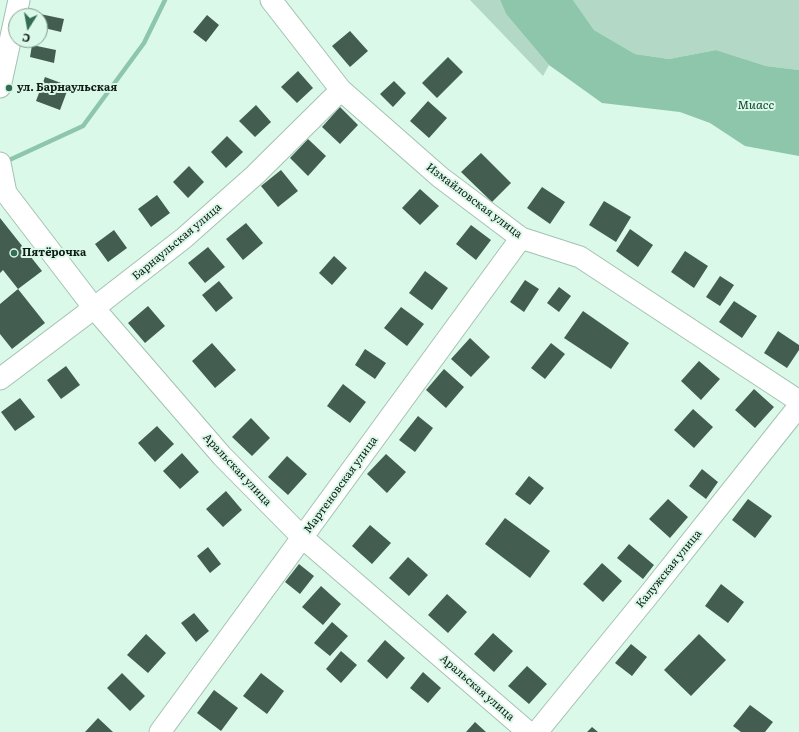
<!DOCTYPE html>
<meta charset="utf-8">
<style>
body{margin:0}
#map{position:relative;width:799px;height:732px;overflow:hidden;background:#daf9e9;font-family:Literata,serif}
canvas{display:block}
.north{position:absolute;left:8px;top:8px;width:40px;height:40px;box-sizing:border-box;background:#daf9e9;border:1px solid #89a094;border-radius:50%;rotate:191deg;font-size:11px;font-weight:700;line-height:16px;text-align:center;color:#101b15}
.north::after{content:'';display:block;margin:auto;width:14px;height:18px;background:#346c54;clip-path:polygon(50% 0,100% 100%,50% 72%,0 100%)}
</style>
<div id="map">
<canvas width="799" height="732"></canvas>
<div class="north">С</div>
</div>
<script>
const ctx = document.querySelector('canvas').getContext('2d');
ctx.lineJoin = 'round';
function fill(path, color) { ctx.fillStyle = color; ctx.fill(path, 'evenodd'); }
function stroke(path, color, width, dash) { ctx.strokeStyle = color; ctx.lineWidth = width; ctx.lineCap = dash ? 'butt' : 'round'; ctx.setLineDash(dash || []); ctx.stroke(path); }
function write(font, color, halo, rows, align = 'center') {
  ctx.font = font + ' Literata,serif'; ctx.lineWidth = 4; ctx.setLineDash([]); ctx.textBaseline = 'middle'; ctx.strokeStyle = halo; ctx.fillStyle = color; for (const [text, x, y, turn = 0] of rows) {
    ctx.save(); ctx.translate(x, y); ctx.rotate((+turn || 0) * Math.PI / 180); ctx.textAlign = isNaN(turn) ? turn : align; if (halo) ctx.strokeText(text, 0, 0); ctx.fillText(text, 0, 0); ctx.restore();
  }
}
fill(new Path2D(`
 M470 0H500L506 14 549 65 543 76Z
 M573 0H799V70L766 66 716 50 669 59 635 54 594 30Z`), '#b3d8c5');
fill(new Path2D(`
 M500 0H573L594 30 635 54 669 59 716 50 766 66 799 70V156L745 146 710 123 680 112 602 103 549 65 506 14Z`), '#8dc6ab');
stroke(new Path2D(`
 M5 162 83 126 144 43 165 0`), '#8dc6ab', 4.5);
fill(new Path2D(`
 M40 14 64 19 61 32 40 27Z
 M207 15 219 25 206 42 193 32Z
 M350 31 368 51 350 67 332 46Z
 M32 45 56 50 54 63 30 57Z
 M448 57 463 72 437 98 422 83Z
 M298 71 313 88 297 103 281 87Z
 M45 77 69 86 60 110 36 101Z
 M394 81 406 93 393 107 380 94Z
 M428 101 447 118 429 138 410 121Z
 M256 105 271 122 255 137 239 121Z
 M340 107 358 125 340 144 322 127Z
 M227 136 243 152 226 168 211 152Z
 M308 139 326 156 308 176 290 158Z
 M481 153 511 183 492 202 461 172Z
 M189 166 204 182 188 198 173 182Z
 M281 170 298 191 278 207 261 186Z
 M542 187 565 202 550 224 527 208Z
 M420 189 439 206 420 225 402 208Z
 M157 195 170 213 151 227 138 209Z
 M604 201 631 217 616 242 589 225Z
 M0 218 42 271 18 289 3 270 0 273Z
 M246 223 263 243 243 260 226 239Z
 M471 225 491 240 476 260 456 244Z
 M630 229 653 245 638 267 616 251Z
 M114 230 127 248 108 262 95 244Z
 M208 247 225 267 205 283 188 263Z
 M685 251 708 266 694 288 671 272Z
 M334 256 347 268 332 285 319 273Z
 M425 271 448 288 432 310 409 293Z
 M720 276 734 285 720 306 706 297Z
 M525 280 539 289 524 312 510 302Z
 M219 281 233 298 216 312 202 295Z
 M559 287 571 296 559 312 547 303Z
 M18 289 45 323 12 349 0 334V304Z
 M734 301 757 316 742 338 719 322Z
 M148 306 165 326 145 343 128 323Z
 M401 307 424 324 407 346 384 328Z
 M583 311 629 343 611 369 564 338Z
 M778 331 799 345V350L787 368 764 353Z
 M470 338 490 357 471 377 451 359Z
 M212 343 236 370 215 388 192 361Z
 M551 343 565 354 545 379 531 368Z
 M365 349 386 363 375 379 355 365Z
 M699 361 720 379 701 400 681 381Z
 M66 366 80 385 61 399 47 380Z
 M444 369 464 387 446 408 426 390Z
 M343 384 366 402 350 423 327 406Z
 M754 389 774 407 755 428 735 410Z
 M20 398 35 417 15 431 1 412Z
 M693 409 713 427 694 448 674 430Z
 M418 416 433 428 415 452 399 440Z
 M251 418 270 438 252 456 232 437Z
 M157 426 174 444 155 462 138 443Z
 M182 453 199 472 180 489 163 471Z
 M386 454 406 472 387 493 367 474Z
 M287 456 307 474 288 495 268 477Z
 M702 469 718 482 706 499 689 486Z
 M529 476 544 488 530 505 515 494Z
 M226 491 242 510 223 527 206 509Z
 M668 499 688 517 670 538 649 519Z
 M748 499 772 516 755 538 732 520Z
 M505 518 550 551 530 578 485 544Z
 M370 525 391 543 372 564 352 546Z
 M629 544 654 565 643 579 617 558Z
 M208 547 221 564 210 573 197 556Z
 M408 557 428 575 409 596 389 578Z
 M602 563 622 581 603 602 583 584Z
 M299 564 314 576 300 594 285 582Z
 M721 584 744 602 728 623 705 606Z
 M321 586 341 604 323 625 302 607Z
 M447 594 467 612 448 633 428 615Z
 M194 613 209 631 196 642 181 623Z
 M332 622 348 636 330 656 314 643Z
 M493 633 513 651 494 672 474 654Z
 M146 634 166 653 148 673 127 655Z
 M699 634 726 660 691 696 664 670Z
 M385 640 405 658 387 679 367 661Z
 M631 644 647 657 632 676 615 663Z
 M341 651 357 665 341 683 326 669Z
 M527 666 547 684 529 704 508 686Z
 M423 672 441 688 428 703 410 688Z
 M122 673 145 696 130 711 107 688Z
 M261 673 284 691 267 714 243 696Z
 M214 690 238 708 221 731 197 713Z
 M750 705 773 722 765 732H741L733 726Z
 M98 718 113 732H85Z
 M475 722 486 732H466Z
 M592 727 598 732H587Z`), '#435e51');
const minor = new Path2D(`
 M271 0 341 90 440 177 521 238 580 257 799 401
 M0 87 19 0
 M0 163 6 193 94 308 222 456 303 538 528 732
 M0 379 94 308 184 238 255 175 341 90
 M160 732 521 238
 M537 732 647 597 799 406`);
stroke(minor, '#a4c2b3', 23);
stroke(minor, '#fff', 21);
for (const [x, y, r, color] of [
 [9,88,4,"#346c54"],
 [14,253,4,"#346c54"]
]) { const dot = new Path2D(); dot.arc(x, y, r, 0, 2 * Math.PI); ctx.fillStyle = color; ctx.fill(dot); stroke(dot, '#daf9e9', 1.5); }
write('bold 11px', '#101b15', '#daf9e9', [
 ["ул. Барнаульская",17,88],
 ["Пятёрочка",22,253]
], 'left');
write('11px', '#101b15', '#daf9e9', [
 ["Измайловская улица",474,201,37],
 ["Барнаульская улица",177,242,-40],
 ["Аральская улица",237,470,47],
 ["Мартеновская улица",341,485,-54],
 ["Калужская улица",669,569,-51],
 ["Аральская улица",477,688,41]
]);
write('italic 12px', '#103f2c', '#daf9e9', [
 ["Миасс",756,105]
]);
</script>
